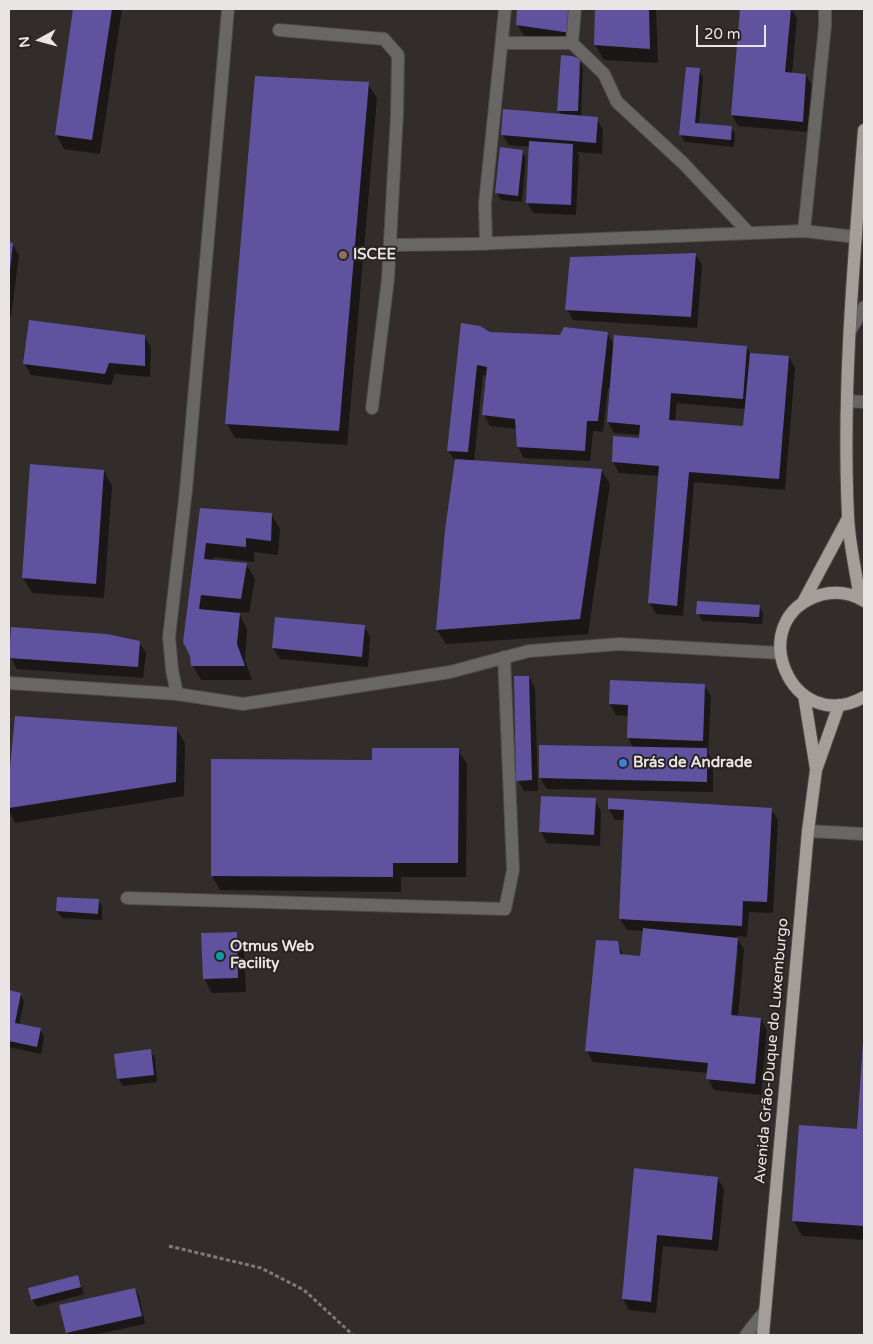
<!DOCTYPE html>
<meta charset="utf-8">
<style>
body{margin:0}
#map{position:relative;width:873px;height:1344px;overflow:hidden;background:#322c2a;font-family:"Varela Round",sans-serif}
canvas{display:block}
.frame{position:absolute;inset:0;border:10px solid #e9e5e4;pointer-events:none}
.north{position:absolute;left:15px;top:15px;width:50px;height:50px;-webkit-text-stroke:4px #282321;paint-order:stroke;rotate:263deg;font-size:14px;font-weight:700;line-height:20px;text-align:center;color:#e9e5e4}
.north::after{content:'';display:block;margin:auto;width:18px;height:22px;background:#e9e5e4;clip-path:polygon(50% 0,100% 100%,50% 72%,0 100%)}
.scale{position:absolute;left:696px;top:25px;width:70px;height:22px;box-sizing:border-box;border:2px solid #e9e5e4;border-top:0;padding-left:6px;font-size:15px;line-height:18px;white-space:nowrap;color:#e9e5e4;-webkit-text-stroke:4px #282321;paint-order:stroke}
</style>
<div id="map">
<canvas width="873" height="1344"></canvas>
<div class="frame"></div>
<div class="north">N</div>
<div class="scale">20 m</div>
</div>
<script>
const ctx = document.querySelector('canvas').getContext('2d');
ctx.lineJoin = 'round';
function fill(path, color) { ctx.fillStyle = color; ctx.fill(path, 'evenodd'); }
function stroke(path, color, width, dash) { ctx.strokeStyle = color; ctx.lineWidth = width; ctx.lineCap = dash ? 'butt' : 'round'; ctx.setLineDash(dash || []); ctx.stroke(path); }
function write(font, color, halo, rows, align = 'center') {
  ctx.font = font + ' "Varela Round",sans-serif'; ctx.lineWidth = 4; ctx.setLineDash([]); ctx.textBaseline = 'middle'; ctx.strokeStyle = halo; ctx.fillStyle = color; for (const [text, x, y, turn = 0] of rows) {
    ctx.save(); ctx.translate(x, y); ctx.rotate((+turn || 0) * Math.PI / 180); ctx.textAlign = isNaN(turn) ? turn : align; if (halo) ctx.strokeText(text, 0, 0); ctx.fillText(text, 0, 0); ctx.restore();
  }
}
fill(new Path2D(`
 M74 9H122L100 154 64 149 56 134Z
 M518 9H582L578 47 526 39 517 24Z
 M596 9H656L658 63 604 60 595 45Z
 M741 9H791L797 18 792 74 806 75 812 86 808 132 738 126 732 115Z
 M579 60 583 68 581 117 597 119 603 130 602 154 577 152 579 156 576 215 533 213 527 202 530 147 509 145 502 134 561 115 558 110Z
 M699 70 703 77 699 124 731 127 735 134 734 147 685 142 681 135Z
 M368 84 377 98 347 445 235 438 227 424Z
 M522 151 526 158 522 202 501 200 497 193Z
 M9 244H12L19 255 11 317 9 316Z
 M695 254 702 265 697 328 573 320 567 309Z
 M462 324 490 333 561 336 607 333 614 345 747 347 750 354 789 357 795 368 785 490 694 482 683 616 656 614 649 602 660 476 619 473 613 462 640 440V435L614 433 608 422 611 388H608L603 432 593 431 590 461 524 458 518 447 517 429 490 426 484 415 488 376 483 375 474 461 601 470 610 484 588 634 446 644 437 630 446 530 455 461 448 450ZM677 403 746 409 744 428 675 422Z
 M145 337 151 348 150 377 115 374 111 385 31 375 24 363Z
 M104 471 112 486 104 598 32 593 23 578Z
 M201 509 271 514 280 529 278 555 254 552V562L214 557 213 561 246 564 255 579 249 613 238 612 247 629 245 660 252 680H201L193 666Z
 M759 606 763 613 762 624 702 621 698 613Z
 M276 618 364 626 370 637 368 667 280 659 273 648Z
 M139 642 146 653 143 678 17 669 11 658Z
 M529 677 535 688 538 791H524L518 780Z
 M704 685 711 696 708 753 713 761V792L547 789 540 778 634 748 628 738 629 716 616 715 610 704Z
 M16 718 176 728 185 743 184 796 15 823 9 811V792Z
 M458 750 467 764 466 877H401V892L220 890 212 876 374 762Z
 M542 797 595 800 601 811 600 846 547 843 541 832Z
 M609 809H771L778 820 773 913 749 912 747 937 736 936 744 950 738 1017 761 1019 767 1030 761 1095 714 1090 708 1079V1073L593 1062 587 1051 617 943 624 956 642 957 644 931 627 930 620 919 625 820H615ZM736 948H738L731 1021H729Z
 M58 898 98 900 102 907V920L62 918 57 911Z
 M236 934 244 948 246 992 212 993 204 978Z
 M9 991 20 994 24 1001 19 1025 40 1029 44 1037 41 1054 9 1047Z
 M864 1039V1240L802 1236 794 1221 800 1126 858 1130Z
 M150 1051 155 1058 157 1082 123 1086 118 1078Z
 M635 1170 717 1178 724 1189 718 1251 663 1246 656 1313 629 1310 623 1299Z
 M77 1276 81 1284 84 1294 37 1307 32 1299Z
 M135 1289 139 1296 145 1324 93 1335H68L60 1306Z`), '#0007');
fill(new Path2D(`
 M73 9H112L92 140 55 135Z
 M517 9H573L571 33 516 25Z
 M595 9H649L650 49 594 45Z
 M740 9H791L785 72 806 74 803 122 731 115Z
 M561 55 572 56 580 59 578 111H557Z
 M686 67 700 68 695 123 732 126 731 140 679 135Z
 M255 76 369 82 339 431 225 424Z
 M503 109 598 117 596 143 501 135Z
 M529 141 573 144 571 205 526 203Z
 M500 147 523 150 518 196 495 193Z
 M9 242 13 243 10 270H9Z
 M696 253 691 317 565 310 570 257Z
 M29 320 145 335V366L109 363 105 374 23 364Z
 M461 323 480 326 490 332 560 335 564 327 608 332 598 421H587L585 451 517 447 515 419 482 415 487 367 477 365 468 452 447 451Z
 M614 335 747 346 743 399 671 393 669 420 743 426 750 353 789 356 779 479 689 472 677 606 648 603 659 466 612 462 613 436 639 438 640 425 607 422Z
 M455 459 602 469 580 619 436 630 445 530Z
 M30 464 104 470 96 584 22 578Z
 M200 508 272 513 271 541 246 538V547L206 543 204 559 247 563 241 599 201 595 199 609 240 613 237 644 245 666H191L190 656 183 642Z
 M697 601 760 605 759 617 696 614Z
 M275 617 365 625 362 657 272 648Z
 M11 627 107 634 140 641 138 667 9 658Z
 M514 676H529L532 780 516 781Z
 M610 680 705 684 703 741 627 738 628 705 609 704Z
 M15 716 177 727 176 782 9 808V778Z
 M539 745 707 748V782L539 778Z
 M372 748H459L458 863H393V877L211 876V759L372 760Z
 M541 796 596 798 594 835 539 832Z
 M608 798 772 808 767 902 743 901 742 926 619 919 624 810 608 809Z
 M57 897 99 899 98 914 56 911Z
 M643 928 738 938 731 1015 761 1018 755 1084 706 1079 708 1063 585 1051 596 940 618 941 620 954 640 956Z
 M237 932 238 978 203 979 201 933Z
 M9 990 21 993 15 1023 41 1028 37 1047 9 1041Z
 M863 1042H864V1226L792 1221 799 1125 857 1129Z
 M151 1049 154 1075 117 1079 114 1054Z
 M634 1168 718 1177 712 1240 657 1235 651 1302 622 1299Z
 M78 1275 81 1287 31 1300 28 1288Z
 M135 1288 142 1316 66 1333 59 1305Z`), '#5f53a0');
const service = new Path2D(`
 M279 30 384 39 398 55 397 114 388 279 372 408
 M390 245 473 244
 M850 331 864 307
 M808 831 864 834`);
const minor = new Path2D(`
 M502 43H572L604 74 617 102 683 163 749 233
 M572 43 575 9
 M804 231 825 26V9
 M473 244 804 231 856 237
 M486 244 485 203 505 9
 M847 401 864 402
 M9 683 177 694 243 704 450 672 529 651 620 644 780 653
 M177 694 172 670 169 637 186 490 228 9
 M127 898 505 909 513 870 504 657
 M746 1335 765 1311`);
const primary = new Path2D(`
 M860 599C856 572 849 543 848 516 842 387 854 259 864 130
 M864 601C851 593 835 591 820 595 742 619 791 738 864 697
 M802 604 848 518
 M804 695 816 769
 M763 1335 808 831 816 770 839 705`);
stroke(service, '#4f4a48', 14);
stroke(minor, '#4f4a48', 14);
stroke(primary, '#4f4a48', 14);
stroke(new Path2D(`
 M169 1246 261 1268 304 1290 353 1335`), '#7f7a78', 3, [4, 2.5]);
stroke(service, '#696765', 12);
stroke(minor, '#696765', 12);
stroke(primary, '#a49e9b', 12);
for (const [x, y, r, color] of [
 [343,255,5,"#8d6e63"],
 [623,763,5,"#3f7fe0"],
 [220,956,5,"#0f9aa8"]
]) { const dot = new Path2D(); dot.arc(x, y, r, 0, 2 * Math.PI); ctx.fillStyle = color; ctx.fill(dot); stroke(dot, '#282321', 2); }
write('bold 15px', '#e9e5e4', '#282321', [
 ["ISCEE",353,255],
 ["Brás de Andrade",633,763],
 ["Otmus Web",230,947],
 ["Facility",230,964]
], 'left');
write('15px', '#e9e5e4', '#282321', [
 ["Avenida Grão-Duque do Luxemburgo",772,1051,-85]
]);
</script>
